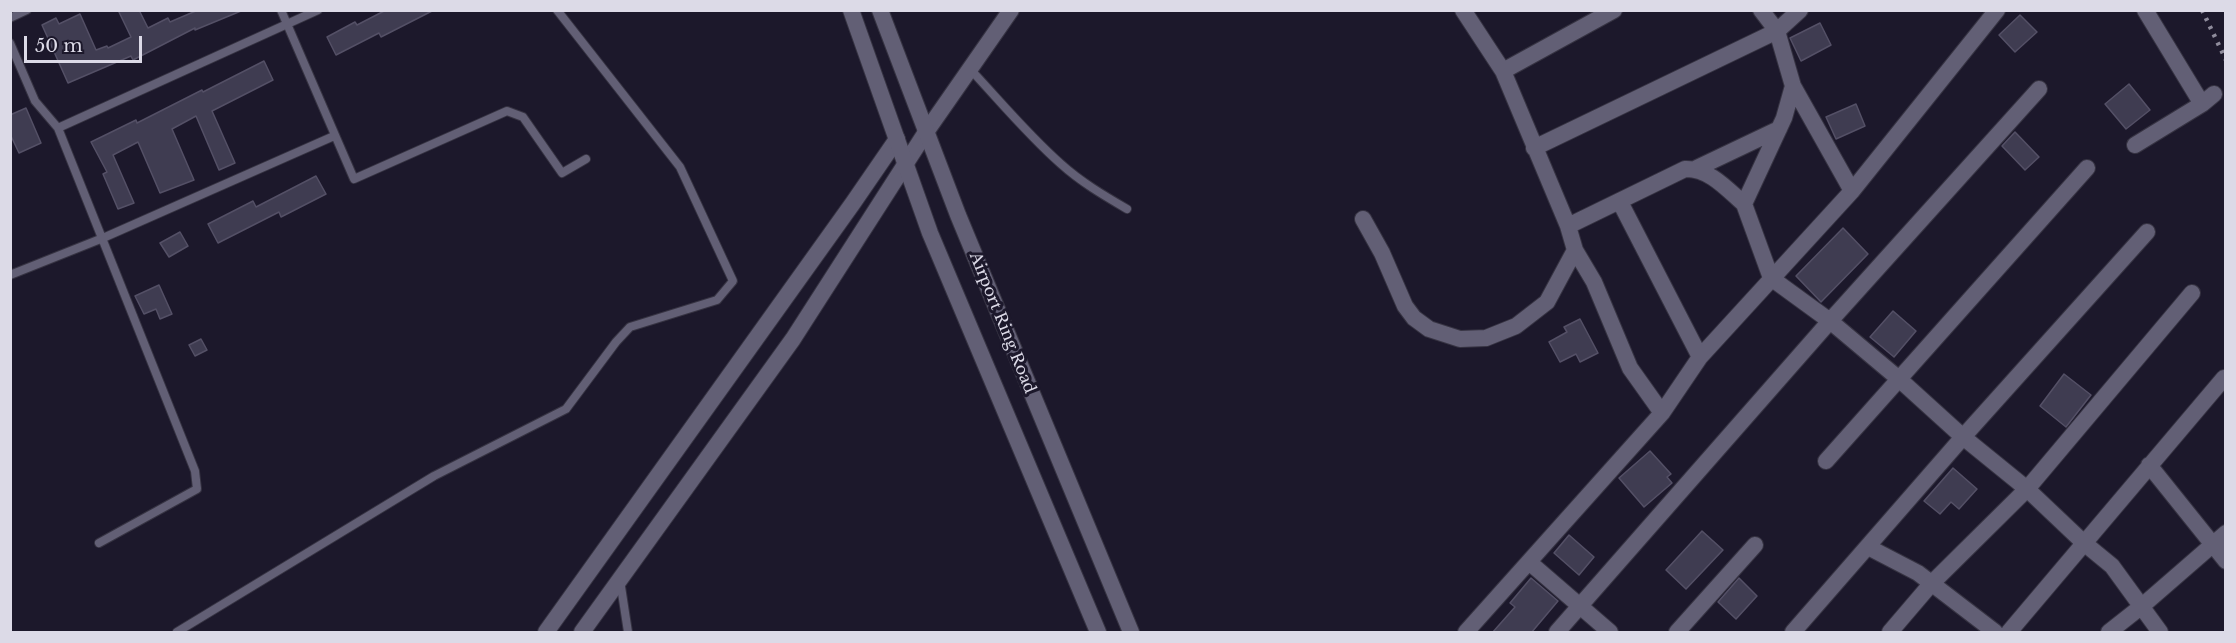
<!DOCTYPE html>
<style>
body{margin:0}
#map{position:relative;width:2236px;height:643px;overflow:hidden;background:#1c182b;font-family:"Libre Baskerville",serif}
canvas{display:block}
.frame{position:absolute;inset:0;border:12px solid #dcdae7;pointer-events:none}
.scale{position:absolute;left:24px;top:36px;width:118px;height:27px;box-sizing:border-box;border:3px solid #dcdae7;border-top:0;padding-left:8px;font-size:18px;line-height:21px;white-space:nowrap;color:#dcdae7;-webkit-text-stroke:4px #1c182b;paint-order:stroke}
</style>
<div id="map">
<canvas width="2236" height="643"></canvas>
<div class="frame"></div>
<div class="scale">50 m</div>
</div>
<script>
const ctx = document.querySelector('canvas').getContext('2d');
ctx.lineJoin = 'round';
function fill(path, color) { ctx.fillStyle = color; ctx.fill(path, 'evenodd'); }
function stroke(path, color, width, dash) { ctx.strokeStyle = color; ctx.lineWidth = width; ctx.lineCap = dash ? 'butt' : 'round'; ctx.setLineDash(dash || []); ctx.stroke(path); }
function write(font, color, halo, rows, align = 'center') {
  ctx.font = font + ' "Libre Baskerville",serif'; ctx.lineWidth = 6; ctx.setLineDash([]); ctx.textBaseline = 'middle'; ctx.strokeStyle = halo; ctx.fillStyle = color; for (const [text, x, y, turn = 0] of rows) {
    ctx.save(); ctx.translate(x, y); ctx.rotate((+turn || 0) * Math.PI / 180); ctx.textAlign = isNaN(turn) ? turn : align; if (halo) ctx.strokeText(text, 0, 0); ctx.fillText(text, 0, 0); ctx.restore();
  }
}
const building = new Path2D(`
 M118 10H139L148 28 168 18 170 22 198 10 241 11 195 30V28L133 60 131 56 68 83 42 25 56 18 59 24 80 14 96 50 107 46 108 48 131 37Z
 M386 10H434L381 37 379 33 336 55 327 37 355 22 357 25Z
 M2020 15 2037 32 2015 52 1999 35Z
 M1820 23 1831 45 1801 61 1790 38Z
 M264 61 273 80 212 111 235 163 219 170 196 116 172 129 194 180 160 193 138 142 113 155 134 203 118 209 103 174 107 172 91 142 136 120 137 123 202 90 203 92Z
 M2129 84 2150 110 2126 129 2105 104Z
 M1856 104 1865 126 1836 139 1826 117Z
 M26 108 41 143 19 153 10 134V115Z
 M2015 132 2039 157 2025 170 2002 146Z
 M316 176 326 194 281 217 279 212 218 243 208 224 253 201 256 207Z
 M1843 228 1868 254 1821 302 1796 276Z
 M180 232 188 246 169 257 160 243Z
 M159 285 172 314 160 319 156 309 144 314 135 296Z
 M1893 311 1916 331 1894 357 1870 337Z
 M1580 319 1598 353 1580 362 1576 354 1560 362 1549 342 1567 332 1564 327Z
 M201 339 207 350 195 356 189 345Z
 M2064 374 2091 395 2066 427 2040 406Z
 M1650 451 1671 474 1667 477 1672 483 1644 507 1619 478Z
 M1953 468 1977 489 1959 509 1951 502 1940 514 1924 501Z
 M1702 531 1723 550 1686 589 1666 570Z
 M1569 535 1594 557 1579 575 1554 553Z
 M1531 578 1558 601 1531 633H1492L1515 607 1510 603Z
 M1739 578 1757 596 1736 619 1718 602Z`);
fill(building, '#3f3c51');
stroke(building, '#545066', 1.5);
const service = new Path2D(`
 M281 10 354 179 507 111 523 117 562 173 586 159
 M10 18 27 10
 M10 43 35 101 58 128 195 471 197 489 99 543
 M970 69C1000 101 1028 135 1061 164 1081 182 1103 195 1127 209
 M58 128 318 10
 M10 275 103 238 334 136
 M620 580 628 632
 M177 632 434 476 566 409 616 342 630 327 717 300 733 281 680 167 557 10`);
const minor = new Path2D(`
 M1463 10 1503 71 1568 226 1575 250 1594 282 1630 368 1662 413
 M1761 10 1777 31 1793 86 1852 191
 M2145 10 2202 104
 M1503 71 1614 10
 M1793 86 1784 118 1744 204 1771 278 1830 321 1899 379 1963 437 2027 489 2084 543 2112 566 2160 632
 M2135 145 2202 104 2214 94
 M1534 148 1777 31 1800 10
 M1697 168 1779 129
 M1620 202 1700 357
 M1363 219 1382 253 1405 306 1414 318 1429 329 1460 339 1486 338 1516 326 1547 302 1575 250
 M1568 226 1685 169C1709 168 1727 189 1744 204
 M1826 461 2087 168
 M2149 465 2226 561
 M1868 547 1918 573 1995 632
 M1529 562 1610 632
 M546 632 853 203 897 139
 M582 632 793 339 926 132 1011 10
 M1466 632 1662 413 1700 357 1852 191 1997 10
 M1557 632 1830 321 2039 89
 M1677 632 1755 545
 M1793 632 1963 437 2147 232
 M1890 632 1931 584 2027 489 2192 293
 M2009 632 2224 378
 M2109 632 2142 606 2226 533`);
const secondary = new Path2D(`
 M851 10 930 233 1098 632
 M880 10 958 215 1131 632`);
stroke(service, '#363342', 10);
stroke(minor, '#363342', 18);
stroke(secondary, '#363342', 18);
stroke(service, '#625f75', 8);
stroke(minor, '#625f75', 16);
stroke(secondary, '#625f75', 16);
stroke(new Path2D(`
 M2202 10 2226 60`), '#8f8c9c', 4.5, [3, 6]);
write('16px', '#dcdae7', '#1c182b', [
 ["Airport Ring Road",1002,323,68]
]);
</script>
